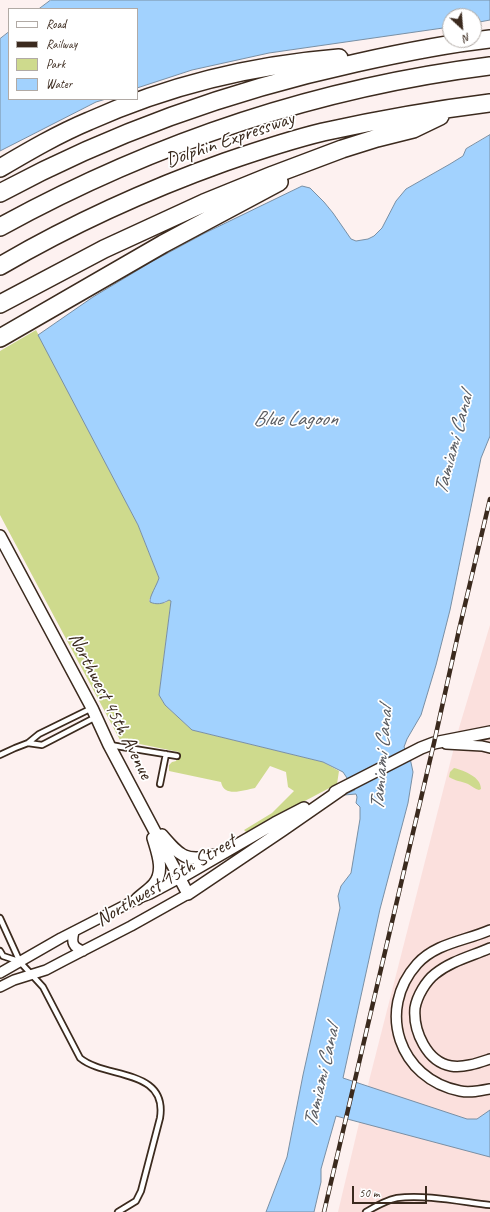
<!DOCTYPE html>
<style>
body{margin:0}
#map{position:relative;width:490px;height:1212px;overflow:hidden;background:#fdf1f0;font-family:Caveat,sans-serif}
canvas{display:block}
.legend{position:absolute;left:8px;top:8px;width:130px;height:92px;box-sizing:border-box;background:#fff;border:1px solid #b1aaa5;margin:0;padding:5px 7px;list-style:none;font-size:12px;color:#3b2a1e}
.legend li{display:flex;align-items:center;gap:8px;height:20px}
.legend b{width:20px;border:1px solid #b1aaa5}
.north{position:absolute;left:442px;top:8px;width:40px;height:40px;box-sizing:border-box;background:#fff;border:1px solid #b1aaa5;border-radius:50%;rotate:154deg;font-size:11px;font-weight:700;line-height:16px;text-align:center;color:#3b2a1e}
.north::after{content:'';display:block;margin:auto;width:14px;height:18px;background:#3b2a1e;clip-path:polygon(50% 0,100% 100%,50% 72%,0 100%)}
.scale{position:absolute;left:352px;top:1186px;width:75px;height:18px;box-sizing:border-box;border:2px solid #3b2a1e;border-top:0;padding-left:5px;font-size:12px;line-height:14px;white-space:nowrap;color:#3b2a1e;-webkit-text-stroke:3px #fff;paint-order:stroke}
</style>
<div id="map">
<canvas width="490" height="1212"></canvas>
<ul class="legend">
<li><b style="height:5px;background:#fff"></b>Road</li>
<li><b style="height:5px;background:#3b2a1e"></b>Railway</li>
<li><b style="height:11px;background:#ceda8d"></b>Park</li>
<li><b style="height:11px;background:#a2d2fe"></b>Water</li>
</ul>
<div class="north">N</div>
<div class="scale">50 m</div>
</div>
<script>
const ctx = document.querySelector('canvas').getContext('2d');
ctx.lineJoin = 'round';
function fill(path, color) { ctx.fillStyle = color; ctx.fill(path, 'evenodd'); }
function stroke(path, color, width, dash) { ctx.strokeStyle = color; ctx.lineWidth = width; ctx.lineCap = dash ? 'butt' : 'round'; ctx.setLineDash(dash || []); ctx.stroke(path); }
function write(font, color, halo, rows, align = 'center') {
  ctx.font = font + ' Caveat,sans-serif'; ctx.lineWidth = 3.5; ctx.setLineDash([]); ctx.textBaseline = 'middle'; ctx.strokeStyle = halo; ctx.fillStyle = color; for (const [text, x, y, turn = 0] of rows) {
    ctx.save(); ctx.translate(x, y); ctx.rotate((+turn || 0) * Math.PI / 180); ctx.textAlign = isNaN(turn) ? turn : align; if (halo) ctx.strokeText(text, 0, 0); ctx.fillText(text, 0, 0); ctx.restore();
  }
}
fill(new Path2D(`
 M490 625V1212H338L370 1077 459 728Z`), '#fbe0dd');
fill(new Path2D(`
 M36 330 138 525 159 578 154 592 149 600 150 602 165 603 169 600 171 601 159 695 165 705 192 730 323 762 339 771 337 784 246 832 244 830 272 813 294 791 288 787 286 772 270 766 255 788C244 790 224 798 221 782L169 771V765L172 762 176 761 179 752 120 740 0 515V351Z
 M454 768C465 771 481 777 481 789L479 790C475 789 472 786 468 784 461 781 455 781 449 777L450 772Z`), '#ceda8d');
const water = new Path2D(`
 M51 0H490V20L474 23V16H450V27L269 53 192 70 137 88V9H39Z
 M9 32V99H106L96 102 0 151V39Z
 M490 135V436L481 458 450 610 436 665 421 715 407 739 404 747 410 758 413 772 408 803 380 909 343 1078 467 1119H477L490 1110V1157L336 1116 321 1169V1182L314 1212H266L287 1157 303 1075 340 908 338 896 341 886 351 873 360 819V807L356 803 357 797 356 794 344 795 355 790 343 772 323 762 192 730 165 705 159 695 171 601 169 600C163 604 156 605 150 602 149 597 157 585 159 578L138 525 38 335 93 297 153 261 205 233 302 186 310 188 324 202 333 213 351 239 356 241 368 239 374 236 382 228 396 201 406 189 450 164 463 156 466 149Z`);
fill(water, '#a2d2fe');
stroke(water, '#798fa4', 1);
const service = new Path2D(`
 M28 743 42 745 96 717
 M110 745 177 756
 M0 755 15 748 28 743 39 734 92 708
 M160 784 166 754
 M0 918 20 962 43 987 80 1058C105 1079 168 1068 160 1118L141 1191 136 1201 118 1212
 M0 951 3 956 18 961
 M366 1212C376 1206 387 1200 397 1198 424 1194 463 1202 490 1205`);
const minor = new Path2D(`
 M446 744 482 746 490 748
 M490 930C465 941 436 943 417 964 376 1010 399 1079 460 1091 470 1093 480 1091 490 1089
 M74 932C71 943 73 947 83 951
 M490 948C472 956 451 961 435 974 426 981 417 996 415 1008 413 1031 427 1062 451 1066 464 1068 478 1063 490 1059
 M0 973 61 938 137 899 150 894 180 878
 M0 987 14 980 46 970 65 960 131 926 188 894`);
const tertiary = new Path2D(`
 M0 536 92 708 109 745 188 894 283 830 342 789
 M335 792 421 748 434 743 490 732
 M162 835C180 856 186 863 215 855
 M180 878 275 823 304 808
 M137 899C142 894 149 890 154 884 165 871 157 852 153 838`);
const motorway = new Path2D(`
 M0 168C29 151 58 134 89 121 167 86 253 65 339 58
 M0 193C111 133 233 90 356 63 401 53 445 44 490 39
 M0 227C155 142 315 88 490 66
 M0 266C72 224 147 190 225 162 257 151 290 140 323 132 378 120 434 110 490 103
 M0 304 104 249 204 203 273 175 342 149 377 138 413 129 440 116
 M0 338 163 244 279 182`);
stroke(service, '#3b2a1e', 8);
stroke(minor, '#3b2a1e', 12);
stroke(tertiary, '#3b2a1e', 14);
stroke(motorway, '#3b2a1e', 20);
stroke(service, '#fff', 4.5);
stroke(minor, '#fff', 9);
stroke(tertiary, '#fff', 11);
stroke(motorway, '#fff', 17);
const rail = new Path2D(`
 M324 1212 434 743 459 630 490 499`);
stroke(rail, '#3b2a1e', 4.5);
stroke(rail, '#fff', 3, [9]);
write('20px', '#3b2a1e', '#fff', [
 ["Dolphin Expressway",230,140,-19],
 ["Northwest 45th Avenue",110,706,63],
 ["Northwest 15th Street",166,881,-31]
]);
write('italic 21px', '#5a5c61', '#fff', [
 ["Blue Lagoon",295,419],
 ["Tamiami Canal",454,444,-75],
 ["Tamiami Canal",382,759,-85],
 ["Tamiami Canal",322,1077,-77]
]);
</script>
